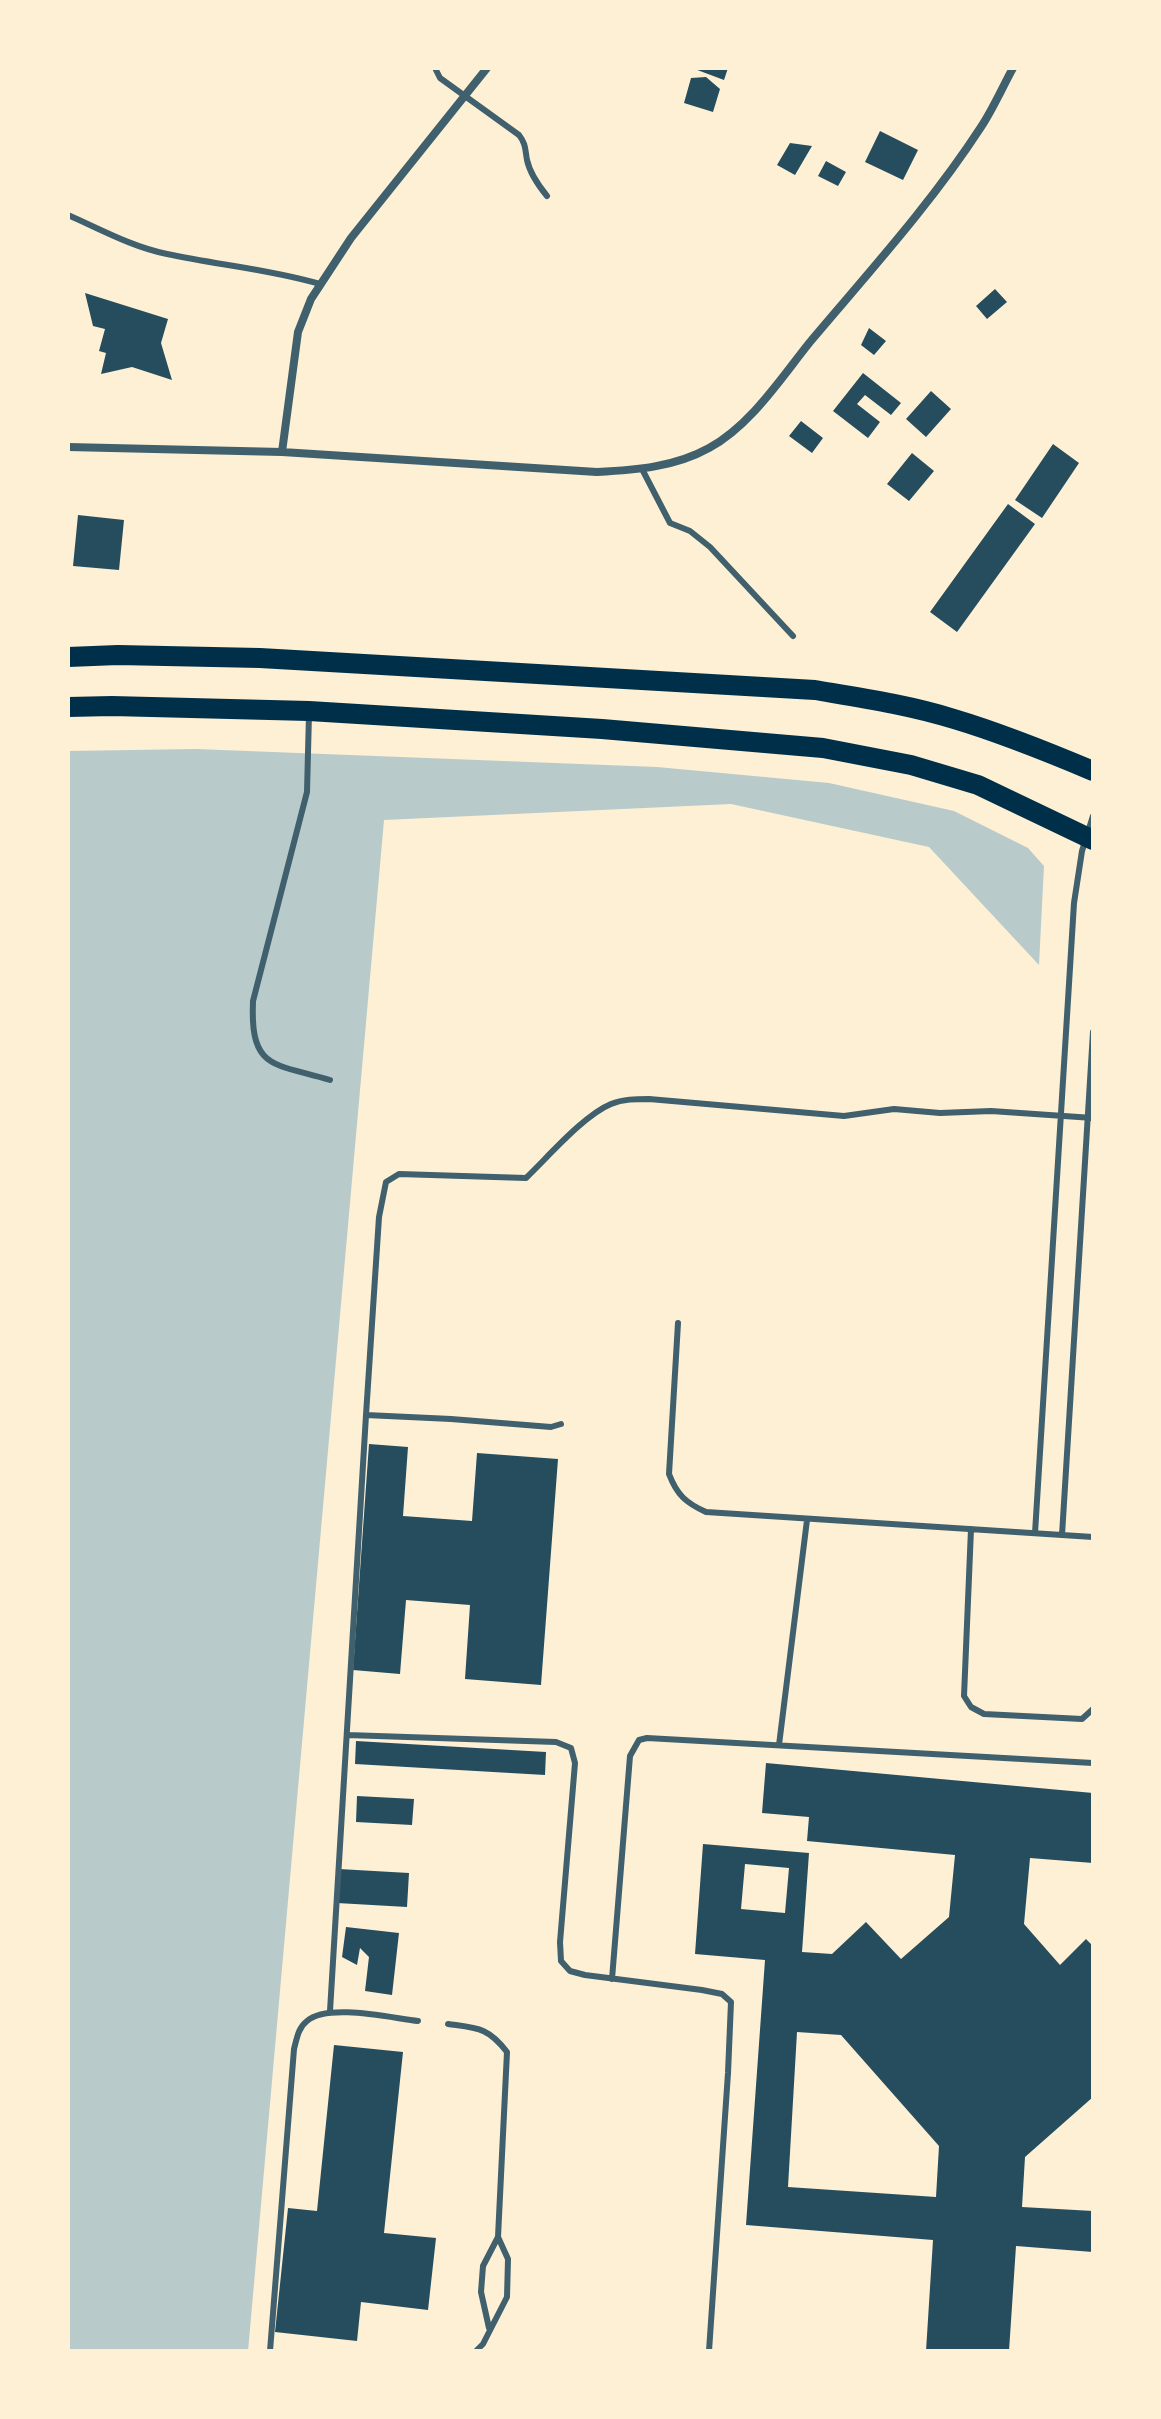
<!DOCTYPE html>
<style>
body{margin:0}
#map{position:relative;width:1161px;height:2419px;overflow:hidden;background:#fdf0d5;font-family:"Varela Round",sans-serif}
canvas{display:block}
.frame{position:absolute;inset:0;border:70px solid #fdf0d5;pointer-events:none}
</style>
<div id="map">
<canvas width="1161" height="2419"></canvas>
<div class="frame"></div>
</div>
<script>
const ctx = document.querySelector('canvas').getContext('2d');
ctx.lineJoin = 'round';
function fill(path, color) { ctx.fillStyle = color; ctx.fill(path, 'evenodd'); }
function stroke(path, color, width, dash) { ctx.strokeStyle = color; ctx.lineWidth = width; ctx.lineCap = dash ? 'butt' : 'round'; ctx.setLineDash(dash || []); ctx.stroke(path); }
fill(new Path2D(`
 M196 749 657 767 829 783 954 811 1028 848 1044 866 1039 965 929 847 731 804 384 820 248 2351H68V751Z`), '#b9caca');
fill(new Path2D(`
 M692 68H728L724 80Z
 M706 77 720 89 713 112 684 103 691 78Z
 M880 131 918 150 903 180 865 162Z
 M790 143 812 146 795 175 777 165Z
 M826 161 846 172 838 186 818 176Z
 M995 289 1007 302 987 319 976 306Z
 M85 293 168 319 161 343 172 380 132 367 101 374 106 353 99 351 105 329 93 326Z
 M869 328 886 341 874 355 861 345Z
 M863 373 901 403 891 415 865 395 857 404 880 422 868 438 833 411Z
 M931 391 951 409 926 437 906 419Z
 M801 421 823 438 812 453 789 436Z
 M1053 444 1079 463 1042 518 1015 500Z
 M912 453 934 471 909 501 887 484Z
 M1008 504 1035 524 957 632 930 612Z
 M78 515 124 520 119 570 73 566Z
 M369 1444 408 1447 403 1516 472 1521 477 1453 558 1459 541 1685 465 1679 470 1605 406 1600 400 1674 353 1670Z
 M356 1741 546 1752 545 1775 355 1764Z
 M766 1763 1093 1793V1863L1030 1858 1024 1924 1060 1965 1086 1939 1093 1946V2097L1025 2157 1022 2207 1093 2211V2252L1016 2246 1009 2351H926L933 2240 746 2225 765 1960 695 1954 703 1844 809 1853 802 1952 832 1954 866 1922 901 1959 949 1917 955 1855 807 1841 809 1817 762 1813ZM745 1864 789 1868 785 1913 741 1909ZM797 2032 841 2035 939 2146 936 2197 788 2187Z
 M357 1796 414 1799 412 1825 356 1822Z
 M339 1869 409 1873 407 1907 337 1903Z
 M346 1927 399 1933 392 1995 365 1991 369 1957 360 1948 357 1965 342 1957Z
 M334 2045 403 2052 384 2233 436 2238 428 2310 361 2302 357 2341 275 2332 288 2208 317 2211Z`), '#264d5e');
stroke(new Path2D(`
 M435 68 440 78 519 135C526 144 525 149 527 160 530 174 538 185 547 196
 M68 215C100 229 132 247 167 254 218 265 269 269 320 284
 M642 469 670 523 690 531 710 547 793 636
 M309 714 307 792 253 1001C250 1070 273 1063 330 1080
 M678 1323 669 1474C677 1495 686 1503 706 1512L1093 1537
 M366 1415 451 1419 551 1427 561 1424
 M971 1529 964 1696 971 1707 984 1714 1082 1719 1093 1709
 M1035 1533 1074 903 1082 851 1093 816
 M1062 1535 1093 1032
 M347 1735 556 1742 571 1748 575 1763 560 1942 561 1961 570 1971 585 1975 702 1990 722 1994 731 2002 728 2073 709 2351
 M779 1745 807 1520
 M612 1979 630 1756 639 1740 647 1738 1093 1763
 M330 2011 366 1415 379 1217 386 1182 399 1174 526 1178C548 1157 584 1115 611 1104 623 1099 636 1099 649 1099L844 1116 894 1109 940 1113 991 1111 1093 1118
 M448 2024C477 2028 488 2027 507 2052L498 2237 483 2266 481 2292 489 2328
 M270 2351 294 2049C297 2038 298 2028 307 2021 328 2003 391 2018 418 2021
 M476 2351 483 2344 507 2297 508 2259 498 2237`), '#3f606c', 6);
stroke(new Path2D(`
 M68 447 282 452 597 472C636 470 675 467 709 448 751 425 781 378 810 342 869 272 931 204 981 127 993 109 1002 88 1013 68
 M282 452 298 332 311 299 351 238 487 68`), '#3f606c', 8);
stroke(new Path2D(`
 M68 657 118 655 260 658 815 690C862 698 909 705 954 719 1001 733 1048 752 1093 771
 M68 707 112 706 309 711 602 729 823 748 911 765 978 785 1093 840`), '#003049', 20);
</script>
